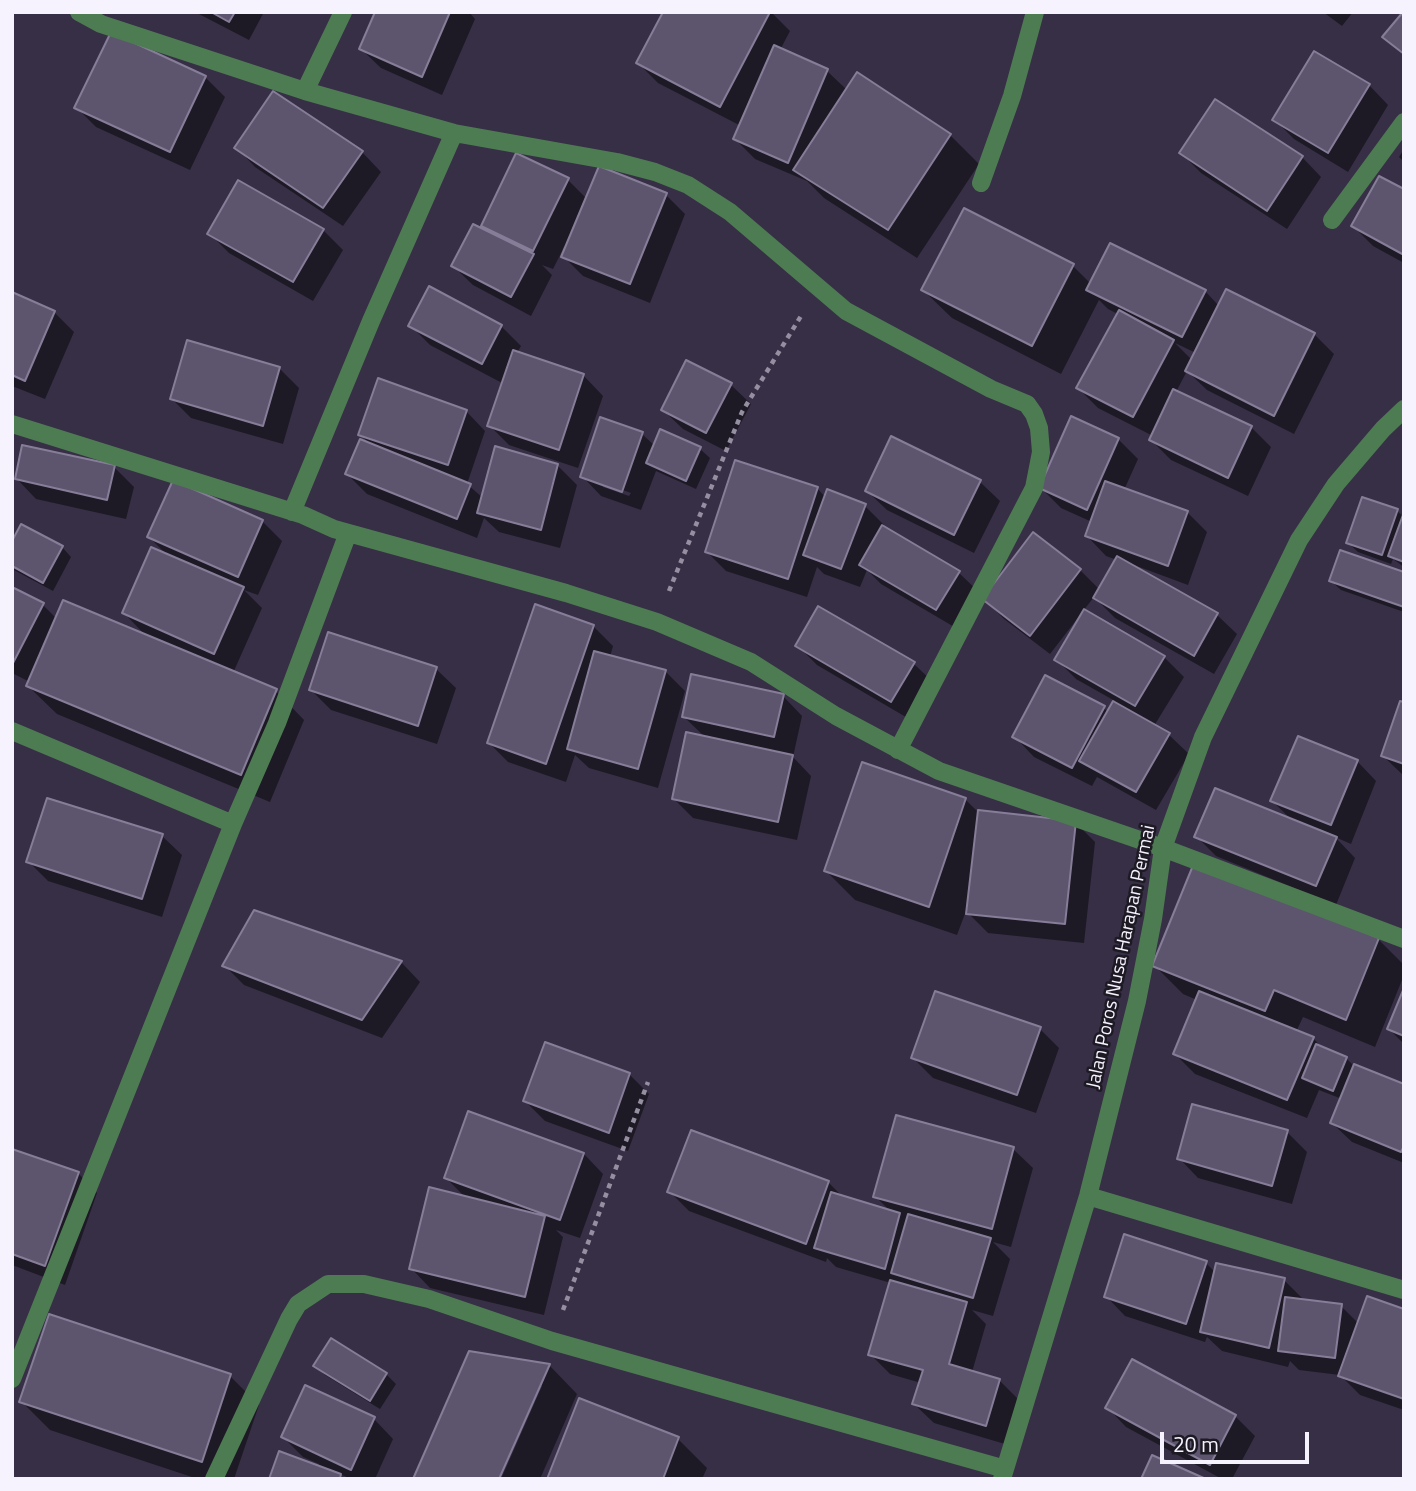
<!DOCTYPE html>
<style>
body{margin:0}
#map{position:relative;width:1416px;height:1491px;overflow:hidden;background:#372f46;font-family:"Titillium Web",sans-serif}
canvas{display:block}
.frame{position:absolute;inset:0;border:14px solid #f6f2fe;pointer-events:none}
.scale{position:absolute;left:1160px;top:1432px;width:149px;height:32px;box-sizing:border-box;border:4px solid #f6f2fe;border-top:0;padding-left:9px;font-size:21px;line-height:24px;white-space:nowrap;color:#f6f2fe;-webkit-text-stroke:5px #1d1a24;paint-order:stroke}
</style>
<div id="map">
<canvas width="1416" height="1491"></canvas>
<div class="frame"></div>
<div class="scale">20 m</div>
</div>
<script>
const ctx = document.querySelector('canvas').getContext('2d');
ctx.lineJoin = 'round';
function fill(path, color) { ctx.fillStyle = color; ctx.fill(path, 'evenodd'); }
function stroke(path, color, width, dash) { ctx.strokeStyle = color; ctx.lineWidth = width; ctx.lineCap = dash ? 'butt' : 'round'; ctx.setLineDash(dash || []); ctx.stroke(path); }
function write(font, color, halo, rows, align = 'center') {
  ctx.font = font + ' "Titillium Web",sans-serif'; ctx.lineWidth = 5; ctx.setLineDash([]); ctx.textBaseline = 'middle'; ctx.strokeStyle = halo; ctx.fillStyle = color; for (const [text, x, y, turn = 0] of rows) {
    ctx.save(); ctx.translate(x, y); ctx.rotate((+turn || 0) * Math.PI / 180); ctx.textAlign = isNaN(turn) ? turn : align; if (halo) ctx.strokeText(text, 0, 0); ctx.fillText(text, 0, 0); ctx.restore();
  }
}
fill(new Path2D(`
 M195 12H264L249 40Z
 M377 12H469L475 19 442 95 381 68 361 49Z
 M665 12H771L790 31 780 50 827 71 847 90 950 135 979 164 917 258 824 198 807 181 755 159 735 139 741 126 658 83 638 63Z
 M1323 12H1353L1342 26Z
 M205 77 225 97 190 170 96 127 77 108Z
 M1369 85 1388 105 1348 172 1294 139 1274 119Z
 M236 147 362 152 381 172 343 226 255 167Z
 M1404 149V162L1399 157Z
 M1181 153 1302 157 1321 177 1287 229 1201 173Z
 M568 180 587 199 666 195 685 214 650 303 583 276 563 256 567 248 564 247 553 269 542 265 552 275 531 316 473 285 453 266 491 234 483 226Z
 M1404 191V263L1373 246 1353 226Z
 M323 230 343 250 313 301 229 253 209 233Z
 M1073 266 1091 284 1205 291 1219 306 1314 334 1334 354 1294 434 1207 390 1187 371 1176 392 1251 427 1271 447 1248 496 1171 460 1151 440 1153 436 1098 408 1078 388 1118 314 1108 309 1099 300 1061 374 952 318 923 290ZM1175 343 1196 353 1192 360Z
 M12 294 54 312 74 332 45 399 12 386Z
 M410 325 501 326 521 346 517 353 584 376 603 396 578 468 509 445 489 425 504 384 430 345Z
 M687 363 731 385 751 404 726 451 683 429 663 410Z
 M279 368 299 388 283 444 191 418 172 399Z
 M466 411 485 431 467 484 483 498 557 465 577 485 560 548 499 532 484 518 477 538 367 494 347 474 371 445 360 434Z
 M1072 419 1118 439 1138 459 1124 490 1187 512 1207 532 1188 585 1134 565 1133 567 1217 615 1237 634 1214 674 1115 618 1094 597 1083 611 1164 657 1184 677 1154 726 1169 735 1189 754 1156 810 1097 777 1092 786 1034 757 1015 737 1103 707 1108 712 1115 701 1076 679 1056 659 1079 620 1077 619 1050 654 1004 619 984 599 1080 570 1100 590 1117 560 1106 556 1087 536 1092 522 1061 508 1041 488Z
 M601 420 642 434 655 446 661 431 700 449 710 458 696 489 656 471 641 510 601 496 582 476ZM603 483 631 493 629 496 603 487Z
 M114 467 134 487 126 519 36 499 17 479Z
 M174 482 262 521 282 541 258 595 244 590 262 608 233 673 276 691 304 720 270 802 57 714 28 686 30 682 12 673V589L43 605 57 619 148 638 124 613 169 557 149 537Z
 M980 482 1000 501 974 553 887 510 867 491Z
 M817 488 826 498 865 506 884 525 883 528 959 573 979 592 956 628 881 584 867 570 860 587 824 574 817 567 807 597 726 571 707 552Z
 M1397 511 1404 517V567L1393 559 1391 564 1358 552 1348 543Z
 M12 544 62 547 71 557 53 591 12 569Z
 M1404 573V612L1341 590 1331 581Z
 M819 608 914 664 934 683 911 720 817 665 797 645Z
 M593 626 613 646 610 657 665 671 685 691 658 788 589 768 575 755 566 782 508 762 489 743Z
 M436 669 456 688 437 744 331 710 311 690Z
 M783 696 802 716 793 757 811 776 797 840 693 818 673 798 705 737 683 716Z
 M1404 704V776L1383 756Z
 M1357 761 1376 781 1351 844 1335 837 1355 858 1336 905 1216 856 1196 836 1293 821 1272 801Z
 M965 799 978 812 1076 823 1095 842 1084 943 988 933 966 911 957 935 855 900 826 871Z
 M162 836 182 855 162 917 48 881 28 861Z
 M1378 939 1404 965V975L1375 1047 1303 1017 1296 1032 1313 1038 1323 1049 1346 1058 1356 1068 1404 1086V1163L1352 1142 1332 1123 1342 1099 1319 1090 1307 1118 1195 1074 1175 1054 1197 1000 1183 994 1154 965Z
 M401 962 420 982 382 1038 244 985 224 965Z
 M1404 992V1044L1389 1029Z
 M1040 1029 1059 1048 1036 1113 933 1078 913 1058Z
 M629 1074 649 1094 628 1151 545 1121 525 1101Z
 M1287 1132 1307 1152 1292 1204 1198 1178 1179 1158Z
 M1013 1149 1033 1168 1011 1247 993 1242 1010 1259 993 1316 972 1310 986 1324 972 1372 999 1380 1019 1400 1005 1444 934 1423 914 1404 921 1383 890 1374 870 1354 891 1283 836 1267 827 1258 826 1262 689 1211 669 1191 828 1182 844 1198 891 1212 875 1196Z
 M12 1154 78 1173 97 1193 65 1285 12 1265Z
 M584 1154 603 1174 580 1238 556 1230 563 1237 544 1315 430 1288 411 1268 467 1199 446 1178Z
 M1206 1263 1215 1272 1284 1280 1304 1300 1341 1306 1359 1324 1404 1311V1410L1360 1395 1340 1375 1299 1370 1290 1361 1288 1367 1222 1351 1207 1337 1205 1342 1125 1316 1106 1296Z
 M1133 1361 1235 1416 1255 1436 1232 1479H1222L1126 1427 1107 1407Z
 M549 1365 577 1394 540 1479H501L542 1386H538Z
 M315 1366 386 1374 396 1384 380 1409 325 1375Z
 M230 1376 259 1405 234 1479H198L50 1430 21 1401Z
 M374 1419 393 1439 375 1479H351L340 1474 344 1479H271L318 1467 319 1464 303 1457 283 1437Z
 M678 1439 707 1468 702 1479H549Z`), '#0007');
const building = new Path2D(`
 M211 12H235L229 22Z
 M375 12H450L422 77 359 49Z
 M663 12H770L720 107 636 63Z
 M1403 12H1404V54L1382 37Z
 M111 32 206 76 170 152 74 108Z
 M774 45 828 69 788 163 733 139Z
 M1314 51 1370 84 1328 153 1272 120Z
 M857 72 951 134 888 230 793 170Z
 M273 91 363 151 323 208 234 148Z
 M1215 99 1303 156 1267 211 1179 153Z
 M516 153 569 178 533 251 481 226Z
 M599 166 667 193 630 284 561 257Z
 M1379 176 1404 189V255L1351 226Z
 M238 180 324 229 293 282 207 234Z
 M964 208 1074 264 1032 346 921 290Z
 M473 224 534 254 511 297 451 266Z
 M1110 243 1206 290 1182 337 1086 290Z
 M429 286 502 325 482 364 408 326Z
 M1226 289 1315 333 1274 416 1185 371Z
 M12 292 55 311 25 381 12 375Z
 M1119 310 1174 340 1133 417 1076 388Z
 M187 340 280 367 263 426 170 399Z
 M513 350 584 374 559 450 487 426Z
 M686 360 732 383 706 433 661 410Z
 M378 378 467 410 448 465 358 435Z
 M1173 389 1252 426 1228 478 1149 440Z
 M1071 416 1119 438 1087 510 1039 488Z
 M600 417 643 432 622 492 580 477Z
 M660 429 701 447 686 481 646 463Z
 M891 436 981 480 954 535 865 491Z
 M360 439 471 484 457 519 345 474Z
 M22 445 115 465 107 500 15 479Z
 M495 446 558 464 541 530 477 513Z
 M735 460 818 487 788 579 705 552Z
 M173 480 263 520 238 577 147 537Z
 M1105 481 1188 511 1168 566 1085 536Z
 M827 489 866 504 841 569 803 555Z
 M1362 497 1398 509 1382 555 1346 543Z
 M1404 512V562L1388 556Z
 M21 524 63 546 43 583 12 566V541Z
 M882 525 960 571 936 610 859 565Z
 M1033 532 1081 569 1030 636 982 599Z
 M151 547 244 587 214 654 122 613Z
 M1340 550 1404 572V607L1329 581Z
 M1117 556 1218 613 1194 656 1093 598Z
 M12 587 44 603 12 665Z
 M63 600 277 689 241 775 26 686Z
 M535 604 594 625 546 764 487 743Z
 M818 606 915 662 891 702 795 646Z
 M1084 609 1165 656 1135 706 1054 660Z
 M328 632 437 667 418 726 309 690Z
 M594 651 666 670 638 769 567 749Z
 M691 674 784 694 774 737 682 717Z
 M1045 675 1105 706 1072 768 1012 737Z
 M1113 701 1170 733 1136 792 1079 761Z
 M1400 701 1404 702V764L1381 756Z
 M686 732 793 755 778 822 672 799Z
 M1298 736 1358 760 1331 825 1270 801Z
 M862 762 966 798 929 907 824 871Z
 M1215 788 1337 837 1316 886 1194 837Z
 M47 798 163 834 142 899 26 862Z
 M978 810 1076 821 1065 924 966 914Z
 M1194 863 1379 938 1346 1020 1274 990 1265 1011 1152 966Z
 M254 910 402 961 362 1020 222 966Z
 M1404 988V1036L1387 1029Z
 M935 991 1041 1027 1017 1095 911 1058Z
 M1199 991 1314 1037 1287 1100 1173 1054Z
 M545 1042 630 1073 609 1133 523 1101Z
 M1316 1044 1347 1057 1333 1091 1302 1078Z
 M1354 1064 1404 1084V1146L1401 1152 1330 1123Z
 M1192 1104 1288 1130 1272 1186 1177 1159Z
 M468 1111 584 1153 560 1220 444 1178Z
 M896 1115 1014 1147 992 1229 873 1197Z
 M691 1130 829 1181 806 1244 667 1192Z
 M12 1149 79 1172 45 1266 12 1254Z
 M429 1187 545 1216 525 1297 409 1269Z
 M831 1192 900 1213 885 1269 814 1248Z
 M908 1214 991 1238 973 1298 891 1273Z
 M1124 1234 1207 1261 1186 1324 1104 1297Z
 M1216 1263 1285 1278 1269 1348 1200 1332Z
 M890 1280 967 1302 949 1364 1000 1379 986 1426 912 1404 923 1370 868 1355Z
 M1367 1296 1404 1309V1399L1338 1376Z
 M1285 1297 1342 1304 1335 1358 1278 1351Z
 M49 1314 231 1374 202 1462 19 1402Z
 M331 1338 387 1373 370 1401 313 1366Z
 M469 1351 550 1364 499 1479H413Z
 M1132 1359 1236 1415 1210 1465 1105 1408Z
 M305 1385 375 1417 351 1470 281 1437Z
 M579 1398 679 1437 663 1479H547Z
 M279 1451 341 1474 340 1479H269Z
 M1152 1455 1206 1479H1141Z`);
fill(building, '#5d556e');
stroke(building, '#867d98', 2);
stroke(new Path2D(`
 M669 591 742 412 801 316
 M563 1310 648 1082`), '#958fa1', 4.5, [5, 5]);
stroke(new Path2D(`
 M79 12 101 24 305 91 454 133 617 162 655 172 688 185 730 212 846 311 991 389 1027 404 1034 414 1039 428 1041 452 1034 488 898 750
 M305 91 343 12
 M981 183 1012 96 1035 12
 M1332 220 1404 122
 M12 424 303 515 334 529 566 593 657 622 751 662 836 716 939 771 1163 848 1404 939
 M292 512 371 321 454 133
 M12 731 233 824
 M1088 1196 1404 1290
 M12 1379 233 824 277 723 348 533
 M214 1479 289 1319 298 1304 328 1284H364L429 1299 552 1341 1005 1469
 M1002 1479 1088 1196 1137 1001 1153 919 1163 848 1203 737 1299 540 1336 484 1383 429 1404 409`), '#4e7c52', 18);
write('19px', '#f6f2fe', '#1d1a24', [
 ["Jalan Poros Nusa Harapan Permai",1122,957,-78]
]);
</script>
